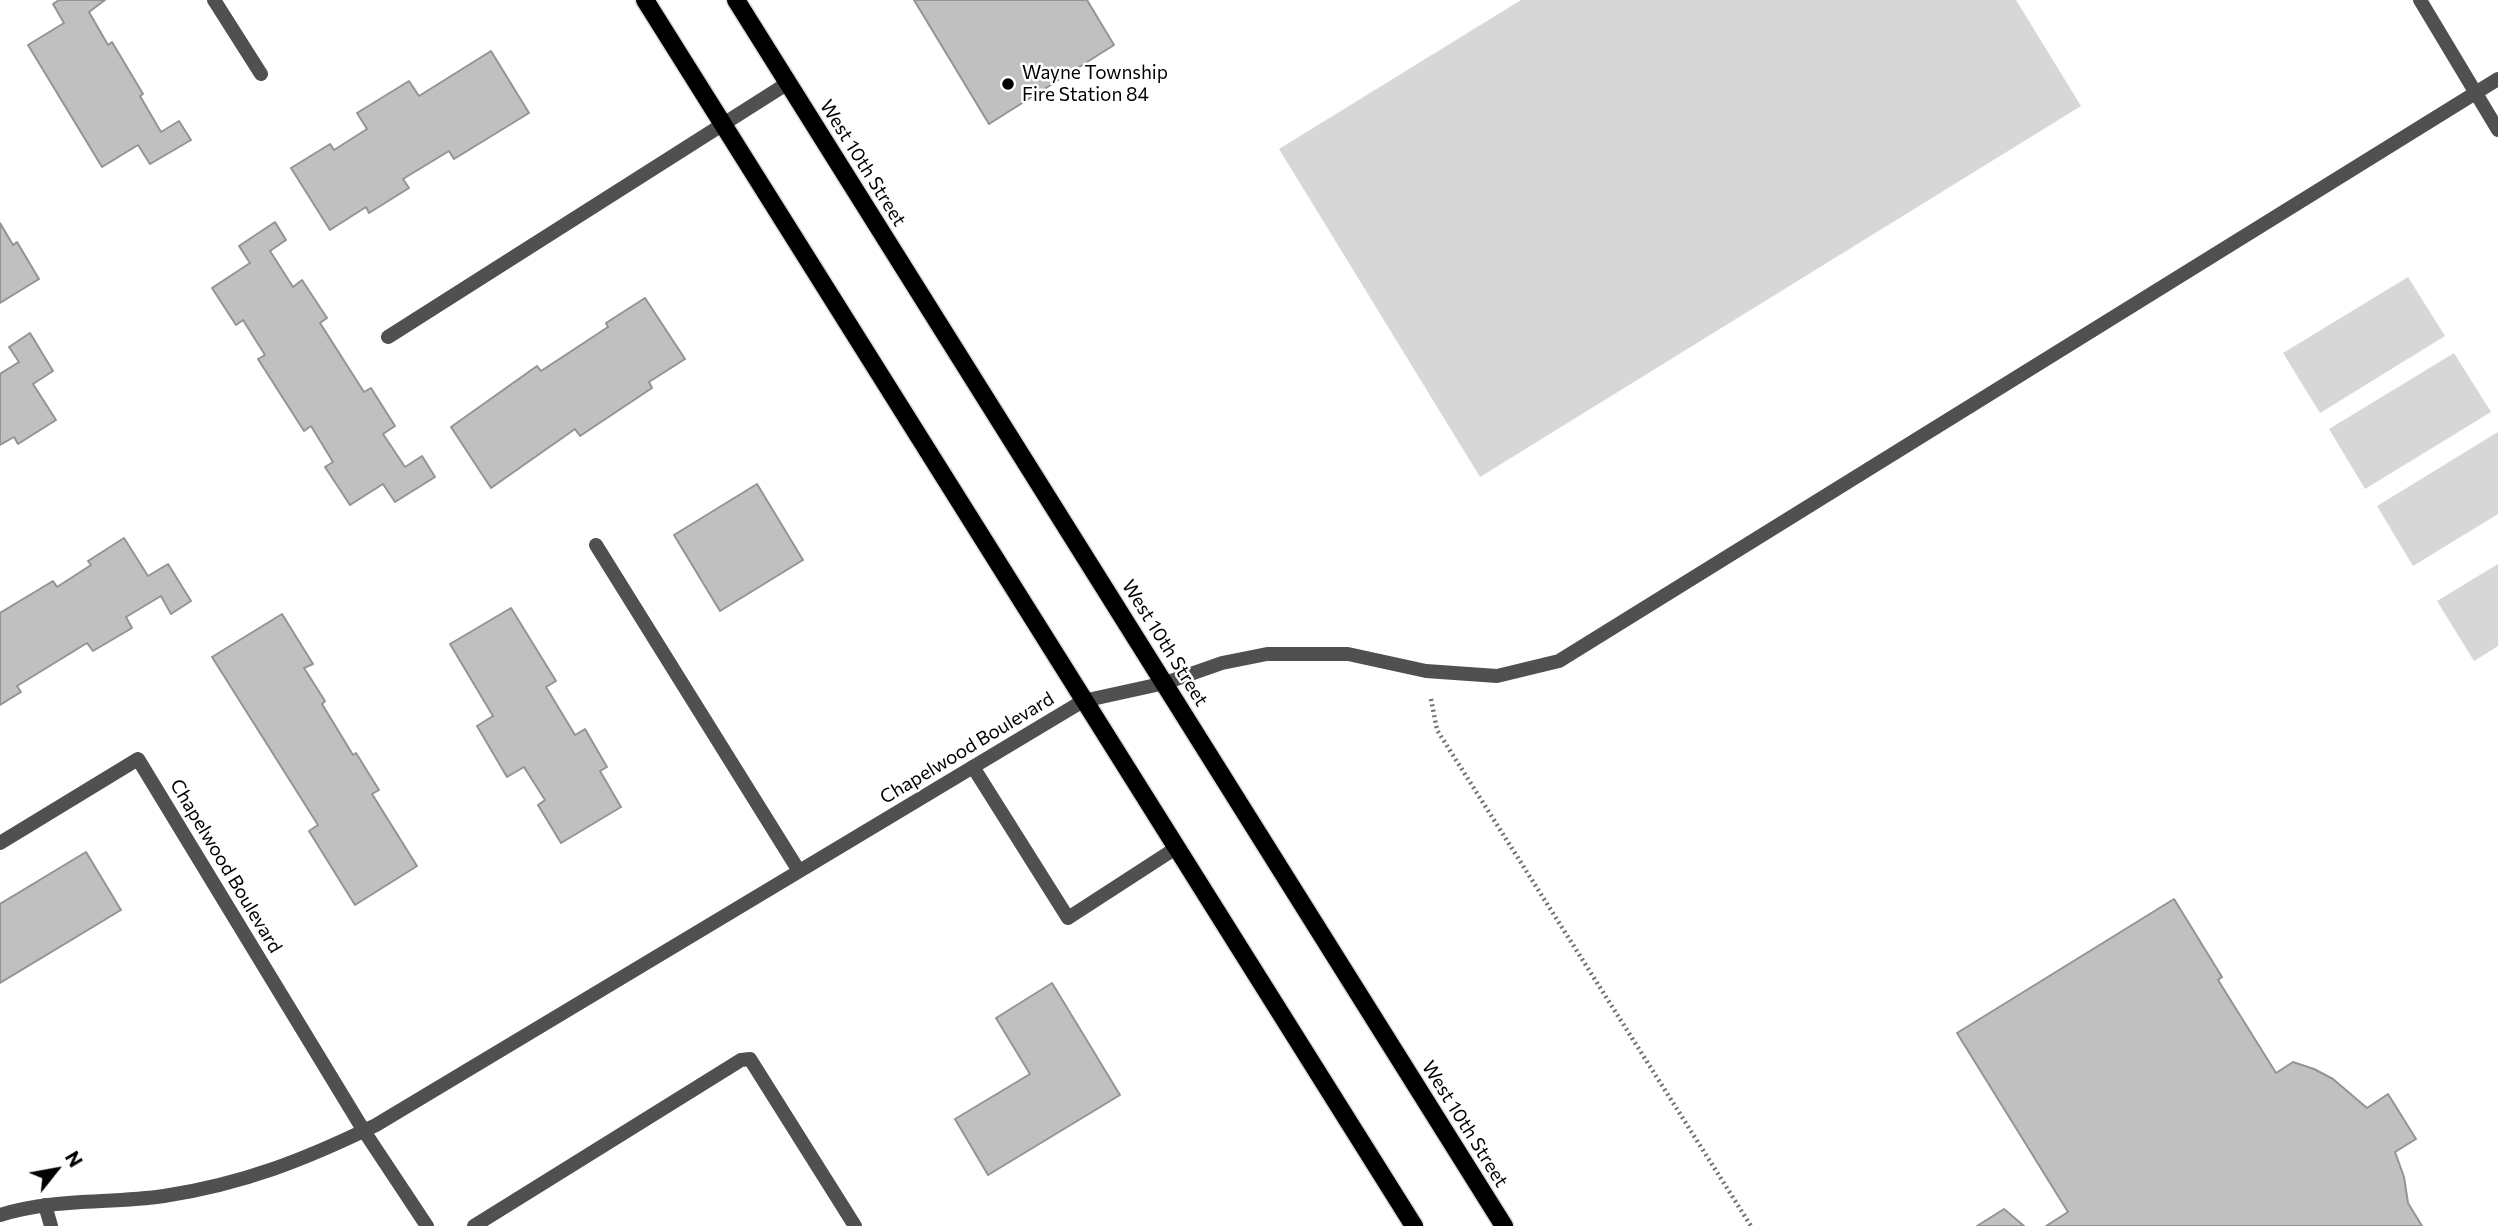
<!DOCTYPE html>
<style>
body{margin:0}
#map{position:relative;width:2498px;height:1226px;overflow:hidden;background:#fff;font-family:Commissioner,sans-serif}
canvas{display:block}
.north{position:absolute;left:21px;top:1135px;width:70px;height:70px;-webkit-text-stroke:5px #fff;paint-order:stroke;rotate:59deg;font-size:19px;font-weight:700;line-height:28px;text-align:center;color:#000}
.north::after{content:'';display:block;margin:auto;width:24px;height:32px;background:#000;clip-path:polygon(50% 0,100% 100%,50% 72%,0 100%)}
</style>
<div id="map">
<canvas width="2498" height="1226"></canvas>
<div class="north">N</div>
</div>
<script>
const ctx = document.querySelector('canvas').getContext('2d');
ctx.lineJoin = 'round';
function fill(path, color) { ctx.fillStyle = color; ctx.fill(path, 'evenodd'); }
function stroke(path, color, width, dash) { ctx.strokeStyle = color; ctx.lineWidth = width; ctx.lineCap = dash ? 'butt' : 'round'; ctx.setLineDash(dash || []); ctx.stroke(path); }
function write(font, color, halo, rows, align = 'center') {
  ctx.font = font + ' Commissioner,sans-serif'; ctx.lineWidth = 5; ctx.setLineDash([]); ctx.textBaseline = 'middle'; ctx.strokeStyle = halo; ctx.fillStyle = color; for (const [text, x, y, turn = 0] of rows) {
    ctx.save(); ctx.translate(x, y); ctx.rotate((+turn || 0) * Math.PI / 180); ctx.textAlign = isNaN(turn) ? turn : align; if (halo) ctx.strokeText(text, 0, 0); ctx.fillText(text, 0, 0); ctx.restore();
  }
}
fill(new Path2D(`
 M1521 0H2016L2081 106 1480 477 1279 149Z
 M2408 277 2445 336 2320 413 2283 353Z
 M2454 353 2491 412 2365 489 2329 429Z
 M2498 432V514L2413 566 2377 506Z
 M2498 564V646L2474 661 2437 601Z`), '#d7d7d7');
const building = new Path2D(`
 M59 0H105L89 12 108 45 112 42 143 94 140 96 161 132 179 121 191 140 150 164 138 145 102 167 28 45 64 23 53 4Z
 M914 0H1087L1114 45 989 124Z
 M491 51 529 113 454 159 449 151 403 179 409 188 369 213 366 207 330 230 291 168 330 144 334 150 367 129 357 113 409 81 419 96Z
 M275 222 286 240 270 251 293 287 302 280 327 318 320 323 364 392 371 388 395 426 383 434 405 467 422 456 435 477 395 502 383 484 350 505 325 467 333 462 311 426 304 431 258 359 265 355 243 320 236 325 212 288 250 263 239 246Z
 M0 223 13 245 17 242 39 279 0 303Z
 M645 298 685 359 649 382 652 388 580 436 575 429 491 488 451 427 537 366 541 371 608 327 606 323Z
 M30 333 53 371 33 384 56 420 18 444 14 437 0 445V374L19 362 9 347Z
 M757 484 803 560 720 611 674 535Z
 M124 538 148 576 168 564 191 601 171 614 161 596 126 617 132 628 93 651 87 643 17 686 21 692 0 705V613L53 581 57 587 91 565 88 561Z
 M511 608 556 681 546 687 575 735 585 729 607 767 600 771 621 807 561 843 538 805 545 800 524 767 507 777 477 726 493 716 450 644Z
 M282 614 313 664 304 668 325 701 322 704 353 755 356 753 379 790 372 794 417 866 355 905 309 831 318 825 212 657Z
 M86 852 121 910 0 983V904Z
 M2174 899 2222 977 2218 980 2276 1073 2293 1062 2314 1069 2333 1079 2367 1108 2388 1094 2416 1139 2395 1152 2404 1177 2408 1203 2422 1226H2046L2068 1212 1957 1033Z
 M1052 983 1120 1095 988 1175 955 1119 1030 1074 996 1018Z
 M2004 1209 2024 1226H1977Z`);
fill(building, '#c0c0c0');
stroke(building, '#949494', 2);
const primary = new Path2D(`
 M645 0 1414 1226
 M736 0 1504 1226`);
stroke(primary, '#dbdbdb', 21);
stroke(new Path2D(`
 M1431 699 1437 730 1751 1226`), '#727272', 4.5, [2, 3.5]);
stroke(new Path2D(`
 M2420 0 2498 130
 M1165 683 1222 663 1267 654H1348L1426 671 1497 676 1559 661 2498 79
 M973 767 1068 918 1176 848
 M364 1131 427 1226
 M45 1205 51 1226
 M474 1226 741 1060 750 1059 855 1226`), '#505050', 14);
stroke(new Path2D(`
 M214 0 261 74
 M388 337 788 83
 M596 545 799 871
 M0 843 138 759 364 1131
 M0 1215C54 1198 109 1204 164 1196 243 1184 304 1160 376 1125L1083 701 1165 683`), '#505050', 14);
stroke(primary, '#000', 18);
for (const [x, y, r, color] of [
 [1008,84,7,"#000"]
]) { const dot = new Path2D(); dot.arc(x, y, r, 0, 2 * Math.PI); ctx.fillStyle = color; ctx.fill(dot); stroke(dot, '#fff', 2.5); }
write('19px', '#000', '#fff', [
 ["Wayne Township",1022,73],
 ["Fire Station 84",1022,95]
], 'left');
write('19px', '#000', '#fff', [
 ["West 10th Street",863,163,58],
 ["West 10th Street",1165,643,58],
 ["Chapelwood Boulevard",967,748,-31],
 ["Chapelwood Boulevard",226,866,59],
 ["West 10th Street",1465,1124,58]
]);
</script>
